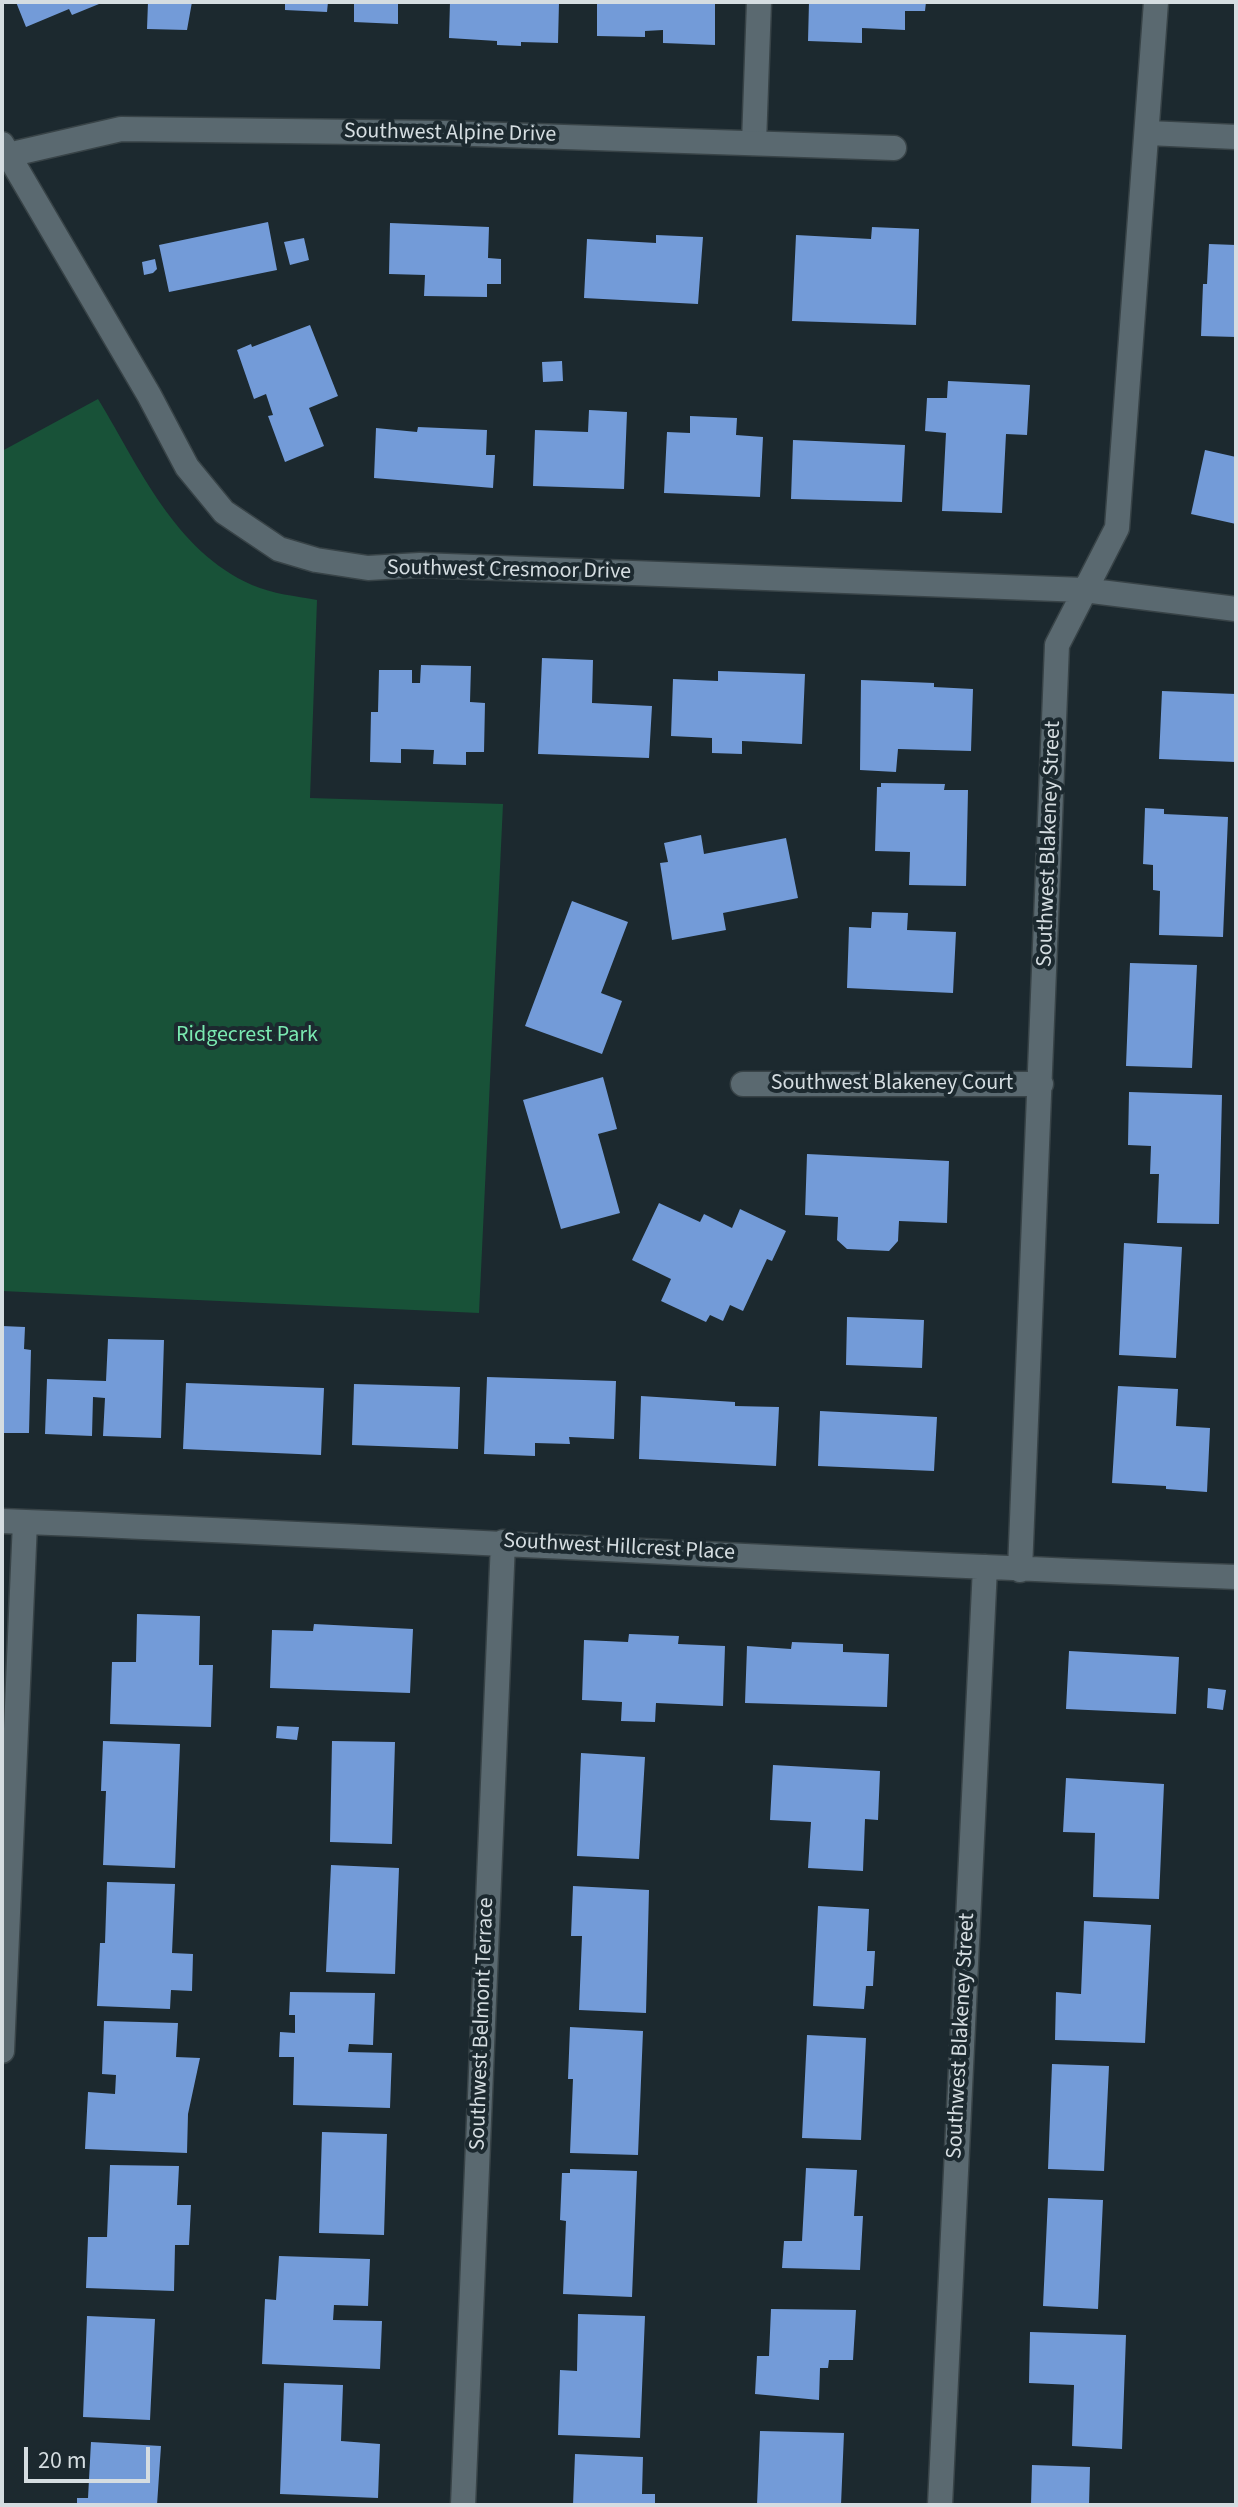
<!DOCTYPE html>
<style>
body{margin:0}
#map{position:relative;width:1238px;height:2507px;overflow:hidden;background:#1c292f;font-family:"Source Sans 3",sans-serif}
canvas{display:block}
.frame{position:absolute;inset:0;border:4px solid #d5dde1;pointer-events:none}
.scale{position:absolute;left:24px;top:2447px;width:126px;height:36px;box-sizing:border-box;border:4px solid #d5dde1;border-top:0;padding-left:10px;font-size:24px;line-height:28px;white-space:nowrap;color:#d5dde1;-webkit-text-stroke:6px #1c292f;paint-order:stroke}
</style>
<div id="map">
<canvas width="1238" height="2507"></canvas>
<div class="frame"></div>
<div class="scale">20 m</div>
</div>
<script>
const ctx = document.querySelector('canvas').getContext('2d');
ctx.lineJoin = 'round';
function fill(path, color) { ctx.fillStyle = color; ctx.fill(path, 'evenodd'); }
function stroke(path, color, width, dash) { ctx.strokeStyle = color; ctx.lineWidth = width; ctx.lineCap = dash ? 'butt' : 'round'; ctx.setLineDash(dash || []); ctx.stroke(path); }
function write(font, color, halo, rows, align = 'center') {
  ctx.font = font + ' "Source Sans 3",sans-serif'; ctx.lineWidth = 8; ctx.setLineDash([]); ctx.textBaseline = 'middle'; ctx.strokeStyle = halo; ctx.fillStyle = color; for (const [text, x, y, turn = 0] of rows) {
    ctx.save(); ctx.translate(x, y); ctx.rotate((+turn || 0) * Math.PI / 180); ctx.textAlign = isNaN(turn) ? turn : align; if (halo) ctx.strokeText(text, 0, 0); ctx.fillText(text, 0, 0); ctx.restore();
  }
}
fill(new Path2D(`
 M98 399C140 468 174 550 252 585 273 594 295 596 317 600L310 798 503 804 479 1313 2 1291V451Z`), '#185238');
fill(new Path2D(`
 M16 2H98L99 4 72 15 69 9 26 27Z
 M148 2H192L187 30 147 29Z
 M285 2H328L327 12 285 10Z
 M354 2H398V24L354 22Z
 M450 2H559L558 43 521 42V46L497 45V41L449 38Z
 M597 2H715V45L663 43V30L645 31V37L597 36Z
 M809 2H926L925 11H905V30L862 28V43L808 41Z
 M268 222 277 270 169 292 159 245Z
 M390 223 489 227 488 258 501 259V284H487V297L424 296 425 275 389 274Z
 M872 227 919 229 916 325 792 321 796 235 871 239Z
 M656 235 703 237 698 304 584 298 587 239 656 243Z
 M304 238 309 260 290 265 284 242Z
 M1209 244 1236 245V337L1201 336 1203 284H1207Z
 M155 259 157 269 153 273 144 275 142 262Z
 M310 325 338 396 309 408 324 446 285 462 268 416 273 415 266 394 254 399 237 350 251 344 252 347Z
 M562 361 563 381 543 382 542 362Z
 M948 381 1030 385 1027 435 1006 434 1002 513 942 511 946 433 925 431 927 398H947Z
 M589 410 627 412 624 489 533 486 535 430 588 432Z
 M690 416 737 418 736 435 763 437 760 497 664 493 667 432 690 433Z
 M418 427 487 430 486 455H495L493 488 374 478 376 428 417 432Z
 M793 440 905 445 902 502 791 499Z
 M1205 450 1236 457V524L1191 514Z
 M542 658 593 660 592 703 652 706 649 758 538 754Z
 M421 665 471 666 470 702 485 703 484 752H466V765L433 764 434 750 401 749V763L370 762 371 712H378L379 670H412V683H420Z
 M718 671 805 674 802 744 742 741V754L712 753V738L671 736 673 679 718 681Z
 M861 680 934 683V687L973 689 971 751 898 749 896 772 860 770Z
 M1162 691 1236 694V762L1159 759Z
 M881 783 945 784 944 790H968L966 886 909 885 910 852 875 851 877 787H881Z
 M1145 808 1164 809V814L1228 817 1223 937 1159 935 1160 891 1153 890V865L1143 864Z
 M701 835 704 854 786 838 798 898 723 913 726 930 672 940 660 863 668 862 664 843Z
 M572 901 628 922 601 993 622 1001 602 1054 525 1026Z
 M872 912 908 913 907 930 956 932 953 993 847 988 849 927 871 928Z
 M1130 963 1197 965 1192 1068 1126 1066Z
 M603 1077 617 1129 598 1134 620 1213 561 1229 523 1100Z
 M1129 1092 1222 1095 1219 1224 1157 1223 1159 1174H1150L1151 1146 1128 1145Z
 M807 1154 949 1161 947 1223 899 1221 898 1241 889 1251 847 1249 837 1240 838 1217 805 1215Z
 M659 1203 700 1222 704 1214 732 1228 740 1209 786 1231 772 1261 767 1259 743 1311 730 1305 723 1321 710 1315 706 1322 661 1301 671 1279 632 1260Z
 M1124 1243 1182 1247 1176 1358 1119 1355Z
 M847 1317 924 1320 922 1368 846 1365Z
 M2 1326 25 1327 24 1349 31 1350 29 1433H2Z
 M108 1339 164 1340 161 1438 103 1436 105 1398 93 1397 92 1436 45 1434 47 1379 106 1381Z
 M487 1377 616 1381 614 1439 569 1437 570 1444 535 1443V1456L484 1454Z
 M186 1383 324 1388 321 1455 183 1449Z
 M354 1384 460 1387 458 1449 352 1445Z
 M1118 1386 1178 1389 1176 1426 1210 1428 1207 1492 1166 1489V1486L1112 1483Z
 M641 1396 735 1402V1406L779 1407 776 1466 639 1459Z
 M820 1411 937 1417 934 1471 818 1466Z
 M137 1614 200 1616 199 1665H213L211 1727 110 1724 112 1662H136Z
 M314 1624 413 1629 410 1693 270 1688 272 1630 313 1631Z
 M629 1634 679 1636 678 1644 725 1646 723 1706 656 1703 655 1722 621 1721 622 1702 582 1700 584 1640 628 1642Z
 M792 1642 843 1644V1652L889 1654 887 1707 745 1703 747 1646 791 1649Z
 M1069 1651 1179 1657 1176 1714 1066 1709Z
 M1208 1688 1226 1690 1223 1710 1207 1708Z
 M277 1726 299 1727 297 1740 276 1738Z
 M103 1741 180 1744 175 1868 103 1865 106 1791H101Z
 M332 1741 395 1742 392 1844 330 1842Z
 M581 1753 645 1757 639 1859 577 1856Z
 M773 1765 880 1771 878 1820 865 1819 863 1871 808 1868 811 1822 770 1820Z
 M1066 1778 1164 1784 1159 1899 1093 1897 1095 1833 1063 1832Z
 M331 1865 399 1868 395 1974 326 1972Z
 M107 1882 175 1884 172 1953 193 1954 192 1991 171 1990 170 2009 97 2006 100 1943H105Z
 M573 1886 649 1890 646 2013 579 2010 582 1936H571Z
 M818 1906 869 1909 867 1951H875L873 1986H866L864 2009 813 2006Z
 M1084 1921 1151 1925 1145 2043 1055 2040 1056 1992 1081 1994Z
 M290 1992 375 1993 373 2045 349 2044 348 2052 392 2053 390 2108 293 2105 294 2057H279L280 2032 295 2033V2015H289Z
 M104 2021 178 2023 176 2057 200 2058 188 2114 187 2153 85 2149 88 2092 115 2094 116 2075 102 2074Z
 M570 2027 643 2031 638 2155 570 2153 573 2079H568Z
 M807 2035 866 2038 861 2140 802 2138Z
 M1052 2064 1109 2066 1104 2171 1048 2169Z
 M322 2132 387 2134 384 2235 319 2233Z
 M110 2165 179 2166 177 2205H191L189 2245H175L174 2291 86 2288 88 2237H107Z
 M806 2168 857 2170 854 2216H863L860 2270 782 2268 784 2241H802Z
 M570 2169 637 2171 632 2297 563 2294 566 2221 560 2220 562 2173H570Z
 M1048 2198 1103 2200 1098 2309 1043 2306Z
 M279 2256 370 2259 368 2306 334 2305 333 2320 382 2321 380 2369 262 2364 265 2299 276 2300Z
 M771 2309 856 2310 853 2360H829L828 2368H820L819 2400 755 2394 757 2356H769Z
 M578 2314 645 2316 640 2438 558 2435 560 2370 577 2371Z
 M87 2316 155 2319 150 2420 83 2417Z
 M1030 2332 1126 2335 1122 2449 1072 2446 1074 2385 1029 2383Z
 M284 2383 343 2385 341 2441 380 2444 378 2498 280 2494Z
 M760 2431 844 2433 841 2505H757Z
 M91 2442 161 2446 157 2505H77V2498H88Z
 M575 2454 643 2457 642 2494H655V2505H573Z
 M1032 2465 1090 2467 1089 2505H1031Z`), '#739bd8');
const lane = new Path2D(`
 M754 143 759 2`);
const street = new Path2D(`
 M1148 133 1236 137
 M2 144 149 395 187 467 224 512 279 549 316 560 368 568 420 565 1084 590 1236 609
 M8 155 121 129 444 133 894 148
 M743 1084H1041
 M2 1521C413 1537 824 1563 1236 1577
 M1020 1570 1057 645 1117 528 1156 2
 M2 2051 25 1522
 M463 2505 503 1542
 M940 2505 985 1567`);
stroke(lane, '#384347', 27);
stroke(street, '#384347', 27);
stroke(lane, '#5a6970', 24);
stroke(street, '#5a6970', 24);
write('22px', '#d5dde1', '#1c292f', [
 ["Southwest Alpine Drive",450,134,1],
 ["Southwest Cresmoor Drive",509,571,1],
 ["Southwest Blakeney Street",1050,844,-88],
 ["Southwest Blakeney Court",892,1084],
 ["Southwest Hillcrest Place",619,1548,3],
 ["Southwest Belmont Terrace",483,2024,-88],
 ["Southwest Blakeney Street",962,2036,-87]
]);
write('22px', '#7ae9b1', '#1c292f', [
 ["Ridgecrest Park",247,1036]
]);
</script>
